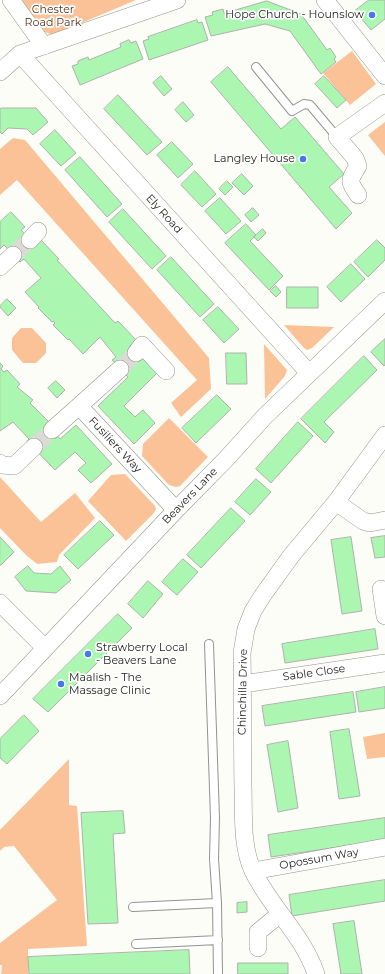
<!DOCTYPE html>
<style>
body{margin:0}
canvas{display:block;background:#fbfdf6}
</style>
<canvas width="385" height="974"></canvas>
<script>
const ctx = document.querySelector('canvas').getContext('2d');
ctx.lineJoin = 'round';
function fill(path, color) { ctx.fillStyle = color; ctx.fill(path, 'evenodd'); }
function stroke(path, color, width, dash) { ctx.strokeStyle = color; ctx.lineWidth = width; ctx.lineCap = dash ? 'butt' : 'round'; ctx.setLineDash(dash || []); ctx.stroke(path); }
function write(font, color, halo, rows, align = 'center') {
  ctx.font = font + ' Montserrat,sans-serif'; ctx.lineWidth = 3.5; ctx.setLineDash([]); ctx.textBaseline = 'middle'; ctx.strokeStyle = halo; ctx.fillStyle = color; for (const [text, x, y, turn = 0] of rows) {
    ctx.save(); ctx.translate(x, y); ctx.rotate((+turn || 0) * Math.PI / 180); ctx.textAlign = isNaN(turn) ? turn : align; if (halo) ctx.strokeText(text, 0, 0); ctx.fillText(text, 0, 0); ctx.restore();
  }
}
fill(new Path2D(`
 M22 0H136L53 35 45 32 36 23Z
 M352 51 376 84 350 105 323 73Z
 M385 122V156L368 135Z
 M13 138 25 140 209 358 211 389 181 417 171 403 197 380 17 180 0 195V149Z
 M284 325 334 327 312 348 307 350 304 348Z
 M21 328H32L46 343V353L36 363H23L12 350V338Z
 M264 344 287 370 285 376 265 399Z
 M169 418 208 457 180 486 176 487 169 485 142 456 143 444Z
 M125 474 155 506 156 509 154 513 126 541 88 501 111 475Z
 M0 477 41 522 75 493 95 518 59 555 57 562 37 564 26 555 0 528Z
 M385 733V757L367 759 363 737Z
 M69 759V805L77 806 87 946 28 949V974H1L2 965H0V943L57 900 14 846 4 847 0 851V830Z`), '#fcc297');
const building = new Path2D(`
 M369 0H385V19L371 30 355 11Z
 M267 1 301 14 327 50 330 48 336 57 334 59 336 62 321 74 290 31 265 24 211 36 205 17 213 15 212 12 223 9 224 13Z
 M197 20 198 23 202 22 208 40 149 60 143 41 149 39 148 37Z
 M129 40 131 43 136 41 143 59 80 85 72 66 78 64V61L88 57 89 60 121 47 120 44Z
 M228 67 281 129 295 117 344 174 329 187 352 213 336 229 211 82Z
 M161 76 172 89 164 96 153 83Z
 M324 76 346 100 337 108 315 84Z
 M118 95 162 142 147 155 104 109Z
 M183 102 194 115 186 122 175 110Z
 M2 108H36L48 122 33 135 27 129 8 128 2 134 0 132V109Z
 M55 130 76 153 61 166 40 144Z
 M172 142 193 164 178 178 157 155Z
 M80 157 122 204 107 217 65 170Z
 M195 171 216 194 202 207 181 185Z
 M242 174 253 186 244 195 232 183Z
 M227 181 233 187 225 195 219 189Z
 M220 198 241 221 226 234 205 211Z
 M253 208 259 215 251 222 245 215Z
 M123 209 166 256 152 269 109 222Z
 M11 212 25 227 21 230 35 245 41 240 59 259 57 260 115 323 118 321 136 340 130 346 157 373 124 406 135 417 143 410 155 423 134 444 98 406 128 377 112 360 116 357 100 337 83 354 69 339 68 340 53 325 55 323 53 321 52 322 38 308 39 307 25 292 41 278 24 259 20 262 4 245 0 249V222Z
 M246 224 256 235 250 241 283 276 269 290 225 243Z
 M263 229 266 233 258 241 254 237Z
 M377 240 385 248V260L368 277 354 262Z
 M171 257 214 304 200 317 157 270Z
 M351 264 365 279 341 302 327 287Z
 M276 286 281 292 276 297 270 291Z
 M287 287H318V308H287Z
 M7 299 16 308 8 316 0 307V306Z
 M218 307 239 329 224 343 203 320Z
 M385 339V365L384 366 371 352Z
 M226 353H246L247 384H227Z
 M364 356 377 370 324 422 334 432 325 443 301 419Z
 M0 363 3 366 1 369 4 372 7 370 20 384 17 387 33 400 30 403 49 422 47 424 60 439 76 425 112 464 91 483 78 470 86 463 75 452 55 470 27 441 29 439 13 422 0 431Z
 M56 381 65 390 57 398 48 388Z
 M217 395 231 409 196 443 182 428Z
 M298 422 313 436 271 483 256 469Z
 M256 479 271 492 250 515 235 502Z
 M231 508 245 521 201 568 187 555Z
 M100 521 114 535 78 569 64 555Z
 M385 536V557L375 558 371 538Z
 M0 537 14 552 1 565H0Z
 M351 537 362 611 342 614 331 540Z
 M183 559 198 572 177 595 162 582Z
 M28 566 34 573 51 574 60 566 71 580 56 593 26 591 15 577Z
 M148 581 163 594 143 618 128 604Z
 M118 614 132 628 48 712 33 699Z
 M375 629 378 649 285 663 282 644Z
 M385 687V708L359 712 356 692Z
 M353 692 356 712 265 726 262 706Z
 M24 715 39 731 7 764 0 758V739Z
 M349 729 360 796 339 799 330 732Z
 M288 741 298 808 278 812 267 745Z
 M123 811 125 833 113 834 118 923 88 924 81 813Z
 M385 818V840L271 857 268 835Z
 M385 880V901L292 916 289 895Z
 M247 902V912L237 913V903Z
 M354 921 362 974H341L333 924Z
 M189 950 190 974H29L28 957Z
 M238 963H288V974H238Z`);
fill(building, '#abf6b1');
stroke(building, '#adb2ad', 1);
stroke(new Path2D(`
 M13 255 30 240
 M120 369 136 353
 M34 447 52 430`), '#dadbd5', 17, [17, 8]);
const service = new Path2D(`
 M256 67 292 111 304 104 310 105 337 137
 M209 644 215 818 214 859 217 903 218 974
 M133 907 217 903
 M136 944 218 940`);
const minor = new Path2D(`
 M11 0 44 46
 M325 0 385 76
 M20 54 309 373
 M0 72 20 54 177 0
 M358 195C348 180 349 181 358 166L355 158 337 137 385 103
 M30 240 38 231
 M0 267 13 255
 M136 353 142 345 166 371
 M79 406 120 369
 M52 430 79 406 176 510
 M0 463 2 465 14 466 34 447
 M336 502 363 521 370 523 385 520
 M381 589 385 616
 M0 603 45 648
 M243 684 385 663
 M0 696 176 510 227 458 265 416 385 301
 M253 871 385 847
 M258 948V932L280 914
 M316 974C303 935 271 908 253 871 241 845 244 814 243 787 242 742 243 698 242 653L246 629 253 611 263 595 291 556 336 502 385 435`);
stroke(service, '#92948d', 10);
stroke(minor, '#92948d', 18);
stroke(service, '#fff', 8);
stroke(minor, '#fff', 17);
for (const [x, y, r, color] of [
 [372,15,4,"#4678ea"],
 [303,159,4,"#4678ea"],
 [88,654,4,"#4678ea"],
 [61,684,4,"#4678ea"]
]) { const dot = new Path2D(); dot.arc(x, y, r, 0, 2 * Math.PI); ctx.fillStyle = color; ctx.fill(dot); stroke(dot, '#fff', 1.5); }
write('11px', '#523319', '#fff', [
 ["Chester",53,10],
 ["Road Park",53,23]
]);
write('11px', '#1c1d1a', '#fff', [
 ["Hope Church - Hounslow",364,15],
 ["Langley House",295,159],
 ["Strawberry Local",96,648,"left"],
 ["- Beavers Lane",96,661,"left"],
 ["Maalish - The",69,678,"left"],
 ["Massage Clinic",69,691,"left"]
], 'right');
write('11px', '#1c1d1a', '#fff', [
 ["Ely Road",164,214,48],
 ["Fusiliers Way",115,445,47],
 ["Beavers Lane",190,496,-46],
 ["Sable Close",314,673,-8],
 ["Chinchilla Drive",243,692,-89],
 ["Opossum Way",319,859,-10]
]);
</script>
